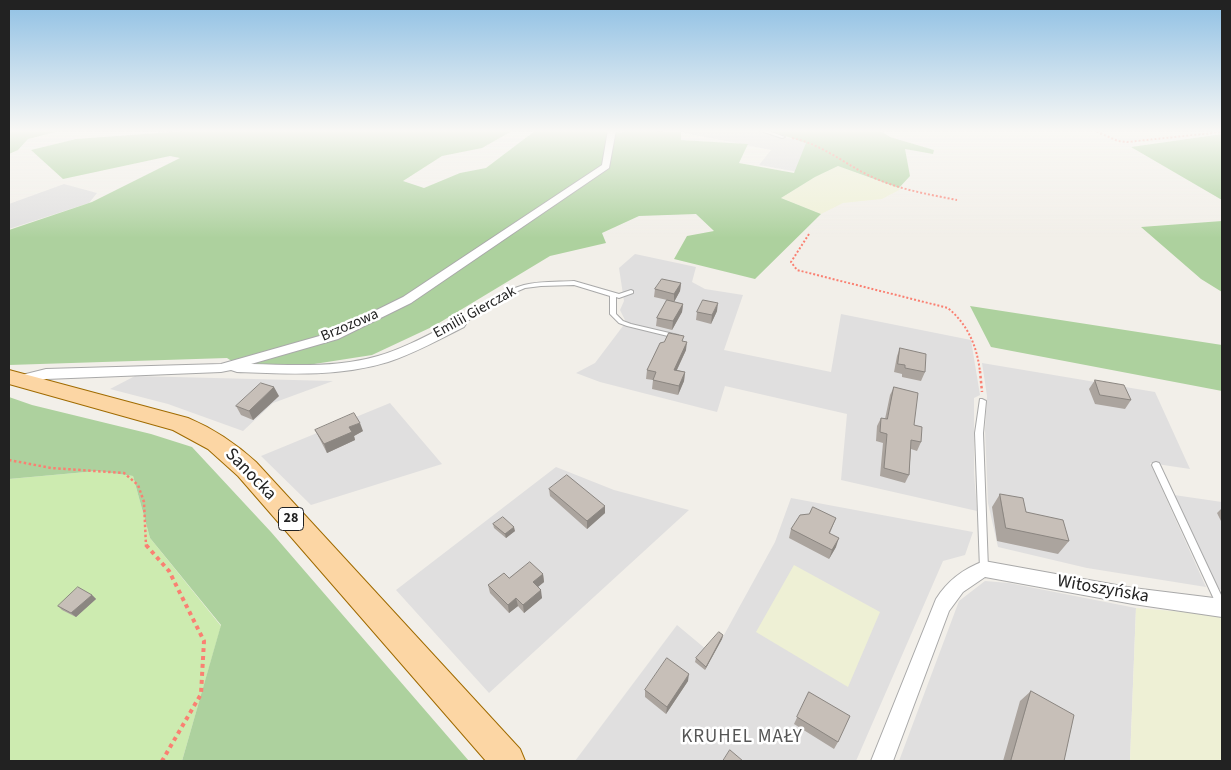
<!DOCTYPE html>
<meta charset="utf-8">
<style>
body{margin:0}
#map{position:relative;width:1231px;height:770px;overflow:hidden;background:#f2efe9;font-family:"Source Sans 3",sans-serif}
canvas{display:block}
.frame{position:absolute;inset:0;border:10px solid #222;pointer-events:none}
</style>
<div id="map">
<canvas width="1231" height="770"></canvas>
<div class="frame"></div>
</div>
<script>
const ctx = document.querySelector('canvas').getContext('2d');
ctx.lineJoin = 'round';
function fill(path, color) { ctx.fillStyle = color; ctx.fill(path, 'evenodd'); }
function stroke(path, color, width, dash) { ctx.strokeStyle = color; ctx.lineWidth = width; ctx.lineCap = dash ? 'butt' : 'round'; ctx.setLineDash(dash || []); ctx.stroke(path); }
function write(font, color, halo, rows, align = 'center') {
  ctx.font = font + ' "Source Sans 3",sans-serif'; ctx.lineWidth = 5; ctx.setLineDash([]); ctx.textBaseline = 'middle'; ctx.strokeStyle = halo; ctx.fillStyle = color; for (const [text, x, y, turn = 0] of rows) {
    ctx.save(); ctx.translate(x, y); ctx.rotate((+turn || 0) * Math.PI / 180); ctx.textAlign = isNaN(turn) ? turn : align; if (halo) ctx.strokeText(text, 0, 0); ctx.fillText(text, 0, 0); ctx.restore();
  }
}
fill(new Path2D(`
 M688 130H754L810 143 809 174 759 165 771 150 684 133Z
 M64 184 97 193 89 203 9 229V204Z
 M635 254 696 267 692 282 705 289 743 295 724 350 831 372 841 314 971 340 980 395 974 398V473L977 511 841 480 847 414 725 386 717 412 600 382 576 373 595 363 626 322 620 310 624 301 619 268Z
 M982 363 1155 392 1190 469 1150 463 1206 587 1087 568 998 547 988 503 985 430 987 396Z
 M135 376 333 381 273 403 243 431 168 404 110 389Z
 M390 403 442 464 311 505 261 456Z
 M556 467 614 490 689 510 489 693 396 590Z
 M1174 495 1222 502V590L1218 589Z
 M791 498 973 532 965 555 943 561 856 761H575L677 625 713 655 775 542Z
 M985 581 1009 583 1136 608 1130 761H899L959 601Z`), '#e0dfdf');
fill(new Path2D(`
 M838 166 901 189 882 199 843 203 821 214 781 198 815 177Z
 M794 565 880 612 848 687 756 632Z
 M1136 608 1222 615V761H1130Z`), '#eef0d5');
fill(new Path2D(`
 M97 471 133 476 150 538 221 626 182 761H9V479Z`), '#cdebb0');
fill(new Path2D(`
 M9 130H63L28 139 18 150 9 154Z
 M198 130 512 131 482 148 442 156 403 181 424 188 460 173 486 168 536 130H611L621 133 626 130 681 132V140L748 144 739 163 794 173 806 143 767 130H879L890 137 934 150 933 154 905 149 910 176 899 188 838 166 815 177 781 198 821 214 755 279 674 259 687 236 714 231 696 214 639 216 602 233 606 243 550 256 434 326 372 355 295 367 239 366 227 358 9 365V230L92 202 180 158 170 156 63 179 31 150 76 139Z
 M1222 134V200L1131 147Z
 M1222 221V292L1201 279 1141 227Z
 M970 306 1222 345V391L991 347Z
 M9 397 32 405 151 434 192 447 271 532 469 761H182L221 625 150 538 133 476 97 471 9 479Z`), '#add19e');
const lane = new Path2D(`
 M758 130H765L785 137 782 138Z
 M574 281 619 294 631 290 633 291V293L619 298 616 297V314L623 321 631 324 678 335 679 336 676 338 627 326 619 323 610 314V296L574 285 541 286 525 288 497 300 462 325 460 326 457 324C472 309 503 291 524 285 540 281 557 282 574 281Z
 M980 399H982L986 401 983 433 988 569 987 572 984 573 981 572 980 569 975 433Z
 M1156 462 1159 463 1160 465 1222 597V611L1219 610 1152 465 1153 463Z`);
const street = new Path2D(`
 M608 130H616L609 168 411 303 338 339 251 364C293 365 337 368 378 356 405 348 430 334 456 321H464L466 324 464 327C440 339 415 353 388 362 339 377 288 374 237 372L231 370 221 372 46 379 19 385 14 383 12 380 14 377 46 369 221 364 330 333 403 297 602 165Z
 M984 561 1133 588 1222 599V617L1133 604 985 577 963 592 949 611 893 761H871L936 599C948 580 963 569 984 561Z`);
const primary = new Path2D(`
 M9 370 188 418C214 429 235 443 256 462L520 749 525 761H486L238 476 208 449 173 430 9 384Z`);
stroke(lane, '#a9a9a9', 2);
stroke(street, '#a9a9a9', 2);
stroke(primary, '#a06b00', 2);
stroke(new Path2D(`
 M1093 130 1118 141 1127 142 1222 132
 M792 138C821 144 842 162 868 175 896 189 927 194 957 200
 M809 234 791 262 797 270 948 308C968 325 977 346 980 372`), '#fa8072', 2, [2, 2]);
stroke(new Path2D(`
 M980 371 982 392
 M9 460 51 468 124 473 138 485 144 502 146 546`), '#fa8072', 2.5, [2.5, 2.5]);
stroke(new Path2D(`
 M146 545 169 571 204 641 201 694 162 761`), '#fa8072', 4, [4, 4]);
fill(lane, '#fff');
fill(street, '#fff');
fill(primary, '#fcd6a4');
fill(new Path2D(`
 M681 283 680 291 674 302 683 304 682 312 672 330 656 326 657 318 667 300 654 297 655 289Z
 M717 311 711 324 696 320 697 312Z
 M683 341 686 350 677 370 685 372 684 381 678 395 652 389 653 380 646 379 647 370Z
 M900 348 925 372 921 381 902 377V374L894 372 897 356Z
 M1095 380 1131 400 1125 409 1095 404 1089 389Z
 M894 387 914 425 921 442 917 451 911 449 909 475 905 483 880 476 883 443 876 441 877 426 881 418 885 419 890 395Z
 M279 396 253 420 241 415 236 406Z
 M315 430 363 431 354 436 355 440 327 453Z
 M549 489 605 513 587 529 550 496Z
 M1000 494 1069 541 1058 554 997 541 992 507Z
 M1222 508V523L1217 513Z
 M836 518 830 533 836 547 829 559 789 538 791 529Z
 M493 524 515 531 506 538 494 528Z
 M543 574 544 582 538 587 542 598 524 613 518 606 509 613 490 593 488 585 509 578Z
 M92 595 96 599 76 617 62 610 58 606Z
 M723 635 722 639 705 670 695 662 696 658Z
 M688 681 666 714 645 697V690Z
 M1031 691 1064 761H1003L1020 701Z
 M809 692 838 742 834 749 794 724Z`), '#aba49e');
fill(new Path2D(`
 M681 283 680 291 674 302V294Z
 M718 303 717 311 711 324 712 315Z
 M683 304 682 312 672 330 673 321Z
 M687 342 686 350 673 378 674 370Z
 M685 372 684 381 678 395 679 386Z
 M274 387 279 396 253 420 249 411Z
 M360 423 363 431 354 436 355 440 327 453 324 444 349 427Z
 M605 506V513L587 529V521Z
 M514 527 515 531 506 538 505 534Z
 M839 538 836 547 829 559 832 550Z
 M543 574 544 582 534 590 533 582Z
 M541 590 542 598 524 613 523 605Z
 M92 595 96 599 76 617 71 613Z
 M516 598 518 606 509 613 508 605Z
 M723 635 722 639 705 670 706 667Z
 M689 674 688 681 666 714 667 707Z`), '#8b8681');
const building = new Path2D(`
 M662 279 681 283 674 294 655 289Z
 M667 300 683 304 673 321 657 318Z
 M703 300 718 303 712 315 697 312Z
 M669 333 684 336 682 341 687 342 674 370 685 372 679 386 653 380 656 372 647 370 660 343 664 342Z
 M900 348 926 354 925 372 905 368V365L898 364Z
 M1095 380 1124 385 1131 400 1100 395Z
 M261 383 274 387 249 411 236 406Z
 M894 387 918 393 914 425 922 427 921 442 911 440 909 475 884 468 887 434 880 432 881 418 887 419Z
 M354 413 360 423 349 427 352 432 324 444 315 430Z
 M567 475 605 506 587 521 549 489Z
 M1000 494 1023 498 1026 512 1063 520 1069 541 1006 528Z
 M813 507 836 518 829 533 839 538 832 550 791 529 800 515 809 514Z
 M503 517 514 527 505 534 493 524Z
 M530 562 543 574 533 582 541 590 523 605 516 598 508 605 488 585 504 573 509 578Z
 M78 587 92 595 71 613 58 606Z
 M719 632 723 635 706 667 696 658Z
 M667 658 689 674 667 707 645 690Z
 M1031 691 1074 715 1064 761H1011Z
 M809 692 850 716 838 742 797 717Z
 M730 750 743 761H723Z`);
fill(building, '#c7bfb8');
stroke(building, '#8b8681', 1);
const sky = ctx.createLinearGradient(0, 0, 0, 238);
sky.addColorStop(0, '#8fc0e4');
sky.addColorStop(0.55, '#f9f8f5');
sky.addColorStop(1, '#f9f8f500');
ctx.fillStyle = sky;
ctx.fillRect(0, 0, 1231, 238);
for (const [x, y, w] of [
 [291,519,25]
]) { const box = new Path2D(); box.roundRect(x - w / 2, y - 11.5, w, 23, 4); ctx.fillStyle = '#fff'; ctx.fill(box); stroke(box, '#222', 1); }
write('bold 14px', '#222', null, [
 ["28",291,519]
]);
write('15px', '#222', '#fff', [
 ["Emilii Gierczak",475,313,-29],
 ["Brzozowa",350,326,-23]
]);
write('18px', '#222', '#fff', [
 ["Sanocka",250,475,46],
 ["Witoszyńska",1103,590,10]
]);
ctx.letterSpacing = '1px';
write('19px', '#555', '#fff', [
 ["KRUHEL MAŁY",742,738]
]);
ctx.letterSpacing = '0px';
</script>
